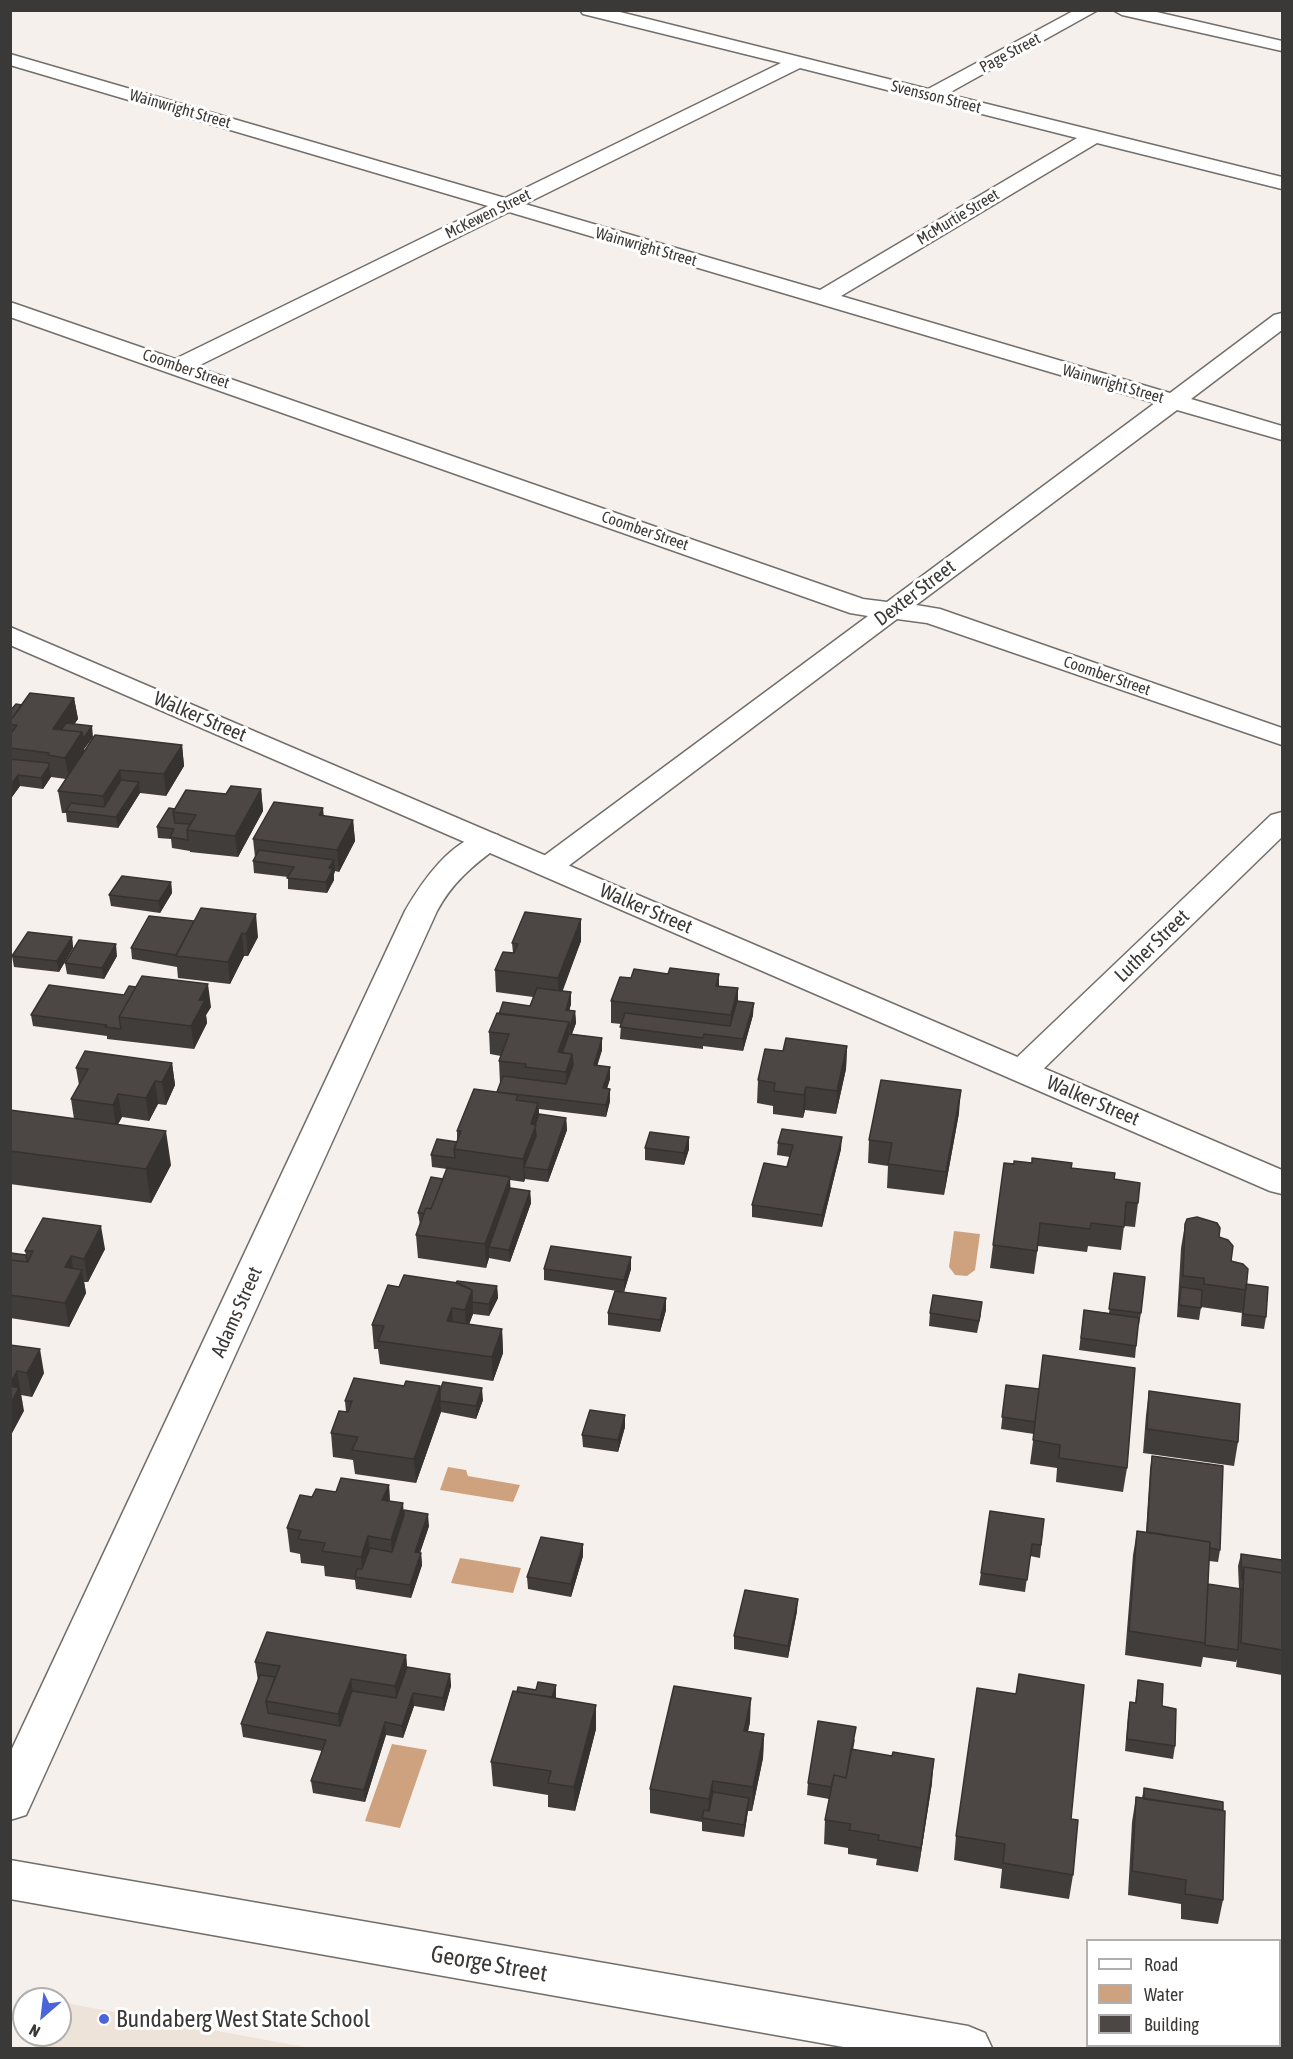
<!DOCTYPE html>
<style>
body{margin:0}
#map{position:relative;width:1293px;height:2059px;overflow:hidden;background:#f6f0ec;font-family:"Asap Condensed",sans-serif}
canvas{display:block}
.frame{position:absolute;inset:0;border:12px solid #3b3937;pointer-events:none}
.legend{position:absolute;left:1086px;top:1939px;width:195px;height:108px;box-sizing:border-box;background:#fff;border:2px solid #b1b0af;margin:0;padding:8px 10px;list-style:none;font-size:18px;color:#3b3937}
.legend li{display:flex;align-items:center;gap:12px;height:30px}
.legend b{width:30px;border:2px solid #b1b0af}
.north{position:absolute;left:12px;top:1987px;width:60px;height:60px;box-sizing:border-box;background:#fff;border:2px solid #b1b0af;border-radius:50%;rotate:208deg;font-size:16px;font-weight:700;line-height:24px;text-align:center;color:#3b3937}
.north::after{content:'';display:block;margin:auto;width:21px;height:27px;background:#4b64d9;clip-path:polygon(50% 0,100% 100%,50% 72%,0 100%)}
</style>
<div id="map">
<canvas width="1293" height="2059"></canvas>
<div class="frame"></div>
<ul class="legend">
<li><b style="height:8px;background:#fff"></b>Road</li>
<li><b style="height:16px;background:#cea27e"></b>Water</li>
<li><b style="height:16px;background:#4c4744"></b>Building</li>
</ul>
<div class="north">N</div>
</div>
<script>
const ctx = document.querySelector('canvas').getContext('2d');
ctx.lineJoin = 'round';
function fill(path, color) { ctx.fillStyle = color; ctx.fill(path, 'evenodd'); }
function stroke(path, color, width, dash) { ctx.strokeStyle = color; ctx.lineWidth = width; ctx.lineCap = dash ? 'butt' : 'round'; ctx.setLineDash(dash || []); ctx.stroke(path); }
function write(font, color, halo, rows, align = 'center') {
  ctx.font = font + ' "Asap Condensed",sans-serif'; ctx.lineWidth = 6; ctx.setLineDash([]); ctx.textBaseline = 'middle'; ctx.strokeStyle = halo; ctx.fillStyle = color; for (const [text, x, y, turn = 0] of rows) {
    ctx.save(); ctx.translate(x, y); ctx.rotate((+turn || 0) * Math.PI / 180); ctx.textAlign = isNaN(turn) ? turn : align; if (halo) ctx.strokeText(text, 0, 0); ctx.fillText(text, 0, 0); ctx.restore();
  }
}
fill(new Path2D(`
 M60 2002 310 2048H34L40 2035H60Z`), '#eee3d9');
fill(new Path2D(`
 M954 1231 980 1234 975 1270 967 1276 955 1275 949 1267Z
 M448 1467 466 1470 468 1476 520 1485 513 1502 440 1490Z
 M460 1558 521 1568 513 1593 451 1583Z
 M392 1744 427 1750 400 1828 365 1821Z`), '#cea27e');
const street = new Path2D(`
 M580 10H612L928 89 1075 10H1098L947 94 1282 177V189L1097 143 841 296 1170 393 1274 315 1282 313V330L1191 399 1282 426V440L1177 410 916 605 940 609 1282 728V745L927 623 897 619 559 873 548 876 537 873 533 867 537 861 868 616 850 613 10 317V302L175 359 488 206 10 65V54L505 198 781 63 583 14ZM800 68 1077 138 820 290 525 204ZM509 212 1155 403 887 602 863 599 196 367Z
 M1113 10H1148L1282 41V51L1122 15Z
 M1282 812V837L1034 1078 1022 1082 1010 1078 1005 1071 1010 1064 1271 815Z
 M487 832 498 835 502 841 498 847C472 866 452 883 437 911L32 1802 26 1815 10 1820V1753L405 911C423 880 450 841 487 832Z
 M10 1860 968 2026 985 2033 992 2048H849L10 1899Z`);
const secondary = new Path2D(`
 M10 627 1282 1170V1194L1270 1191 10 645Z`);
stroke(street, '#736e6a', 3);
stroke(secondary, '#736e6a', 3);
fill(street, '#fff');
fill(secondary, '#fff');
fill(new Path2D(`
 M74 698 78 719 74 724 93 737 84 749 85 751 182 745 184 766 166 796 140 793 118 828 67 822 66 813H62L58 791 66 779 51 777 43 789 20 786 12 797H10V711L22 705Z
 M261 789 263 811 238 857 190 852V851L172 848 171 839 158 838 157 827 175 809 226 794Z
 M323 816 353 820 355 841 339 872 335 871 334 874V880L327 893 288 889V877L254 873 253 861 255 857 253 839Z
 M171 882 172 893 160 913 111 906 109 895Z
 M194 921 258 937 248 956H244L230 984 178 978 177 967 132 959 131 948Z
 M72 937 73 948 59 972 14 967 12 956Z
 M581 941 562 991 571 992V1004L569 1011H575L576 1023 572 1034 602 1038V1050L597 1065 610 1079 607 1089H610V1101L606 1117 539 1109V1114L566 1118 567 1130 548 1182 525 1179 524 1182 510 1180V1188L530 1191 531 1203 510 1262 489 1258 486 1268 418 1258 416 1235 420 1225 418 1213 443 1179 447 1169 432 1167 431 1155 457 1142V1131L497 1092 500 1084 499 1061 501 1056 490 1054 489 1032 499 1014 530 1006 533 997 496 992 495 970 513 953 512 943Z
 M117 956 104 979 67 974 65 963Z
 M719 986 738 988V1002L753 1015 743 1051 703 1046V1049L620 1039 621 1024 611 1023V1001Z
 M211 1007 206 1015 207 1023 194 1049 107 1039V1036L33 1026 31 1015Z
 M847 1046 846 1069 836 1114 805 1110 803 1118 773 1114V1106L757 1103 758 1080 783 1051Z
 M172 1063 175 1085 166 1105 158 1104 149 1121 122 1117 118 1124 171 1165 151 1203 10 1184V1110L74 1119 71 1099 79 1085 76 1068Z
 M959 1113 944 1195 887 1188 888 1166 868 1163 869 1140Z
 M689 1137V1149L684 1165 645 1160V1148Z
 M778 1143 841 1149 822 1227 752 1217V1205L787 1167 790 1157 777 1155Z
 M1014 1164 1071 1168 1114 1179 1138 1203 1135 1227 1124 1226 1121 1250 1088 1246 1087 1252 1038 1246 1034 1274 990 1268 993 1245Z
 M1185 1224 1231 1261 1266 1317 1264 1329 1241 1326 1242 1310V1313L1201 1307 1199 1320 1177 1317 1181 1248Z
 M105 1249 88 1282H84L86 1293 69 1327 10 1318V1254L26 1255 25 1251Z
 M544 1269H631L624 1292 544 1280Z
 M1114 1273 1141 1313 1139 1325H1138L1135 1358 1079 1350 1084 1310 1109 1313Z
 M456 1283 497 1286 498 1298 489 1316 473 1314 469 1324 502 1329 503 1353 493 1381 380 1364 378 1349H374L372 1325 399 1287Z
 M666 1310 660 1332 608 1325V1313Z
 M930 1313 981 1314 977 1333 929 1326Z
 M10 1345 44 1373 32 1397 21 1395 24 1411Z
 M1006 1385 1127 1468 1123 1492 1056 1482 1057 1468 1030 1464 1034 1434 1001 1429Z
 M404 1386H440V1391L483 1400 476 1419 441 1412 416 1483 355 1474 353 1460 333 1457 331 1433 346 1412 345 1401Z
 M1149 1391 1238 1442 1234 1466 1143 1453 1146 1415Z
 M625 1427 618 1452 583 1447 582 1435Z
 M1152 1456 1220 1550 1218 1562 1209 1561 1208 1584 1239 1589 1238 1566 1241 1554 1282 1560V1675L1236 1667 1237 1659 1236 1662 1203 1657 1201 1667 1125 1655 1133 1555 1137 1531 1146 1532 1150 1469Z
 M389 1485 390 1502 429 1526 420 1553H421L422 1565 411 1598 356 1589 355 1580 325 1576 324 1566 301 1563 300 1554 290 1552 287 1528 312 1497 336 1492Z
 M1044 1519 1040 1558 1030 1556 1025 1592 979 1585 981 1573Z
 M583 1556 571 1597 528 1589 527 1577Z
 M797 1611 788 1658 734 1649V1636Z
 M406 1655 407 1667 450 1674 451 1686 444 1711 414 1706 403 1738 386 1735 365 1802 313 1793 311 1781 322 1751 243 1737 241 1724 258 1681 255 1662Z
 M1138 1680 1175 1746 1173 1759 1125 1751 1128 1714 1130 1702 1135 1703Z
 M556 1698 596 1705V1729L575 1811 548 1807V1795L493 1786 491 1762Z
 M750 1722 748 1731 764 1734 763 1758 752 1811H748L744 1837 702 1831V1822L650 1813V1789Z
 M855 1739 853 1750 932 1783 918 1872 876 1865 877 1859 848 1854V1848L824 1844 825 1820 829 1799 807 1795 808 1783Z
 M1144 1788 1223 1900 1218 1924 1181 1919V1904L1128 1895 1132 1822 1136 1797 1142 1798Z
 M1071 1819 1073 1875 1069 1899 1000 1888 1002 1869 954 1860 956 1836Z`), '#413d3a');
fill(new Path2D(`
 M74 698 78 719 63 741 53 729Z
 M92 726 93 737 84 749 85 753 69 779 65 758 82 732Z
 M182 745 184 766 166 796 164 774Z
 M49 766 51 777 43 789 41 778Z
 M120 770 123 791 106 816 103 796Z
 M18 775 20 786 12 797 11 786Z
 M139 782 140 793 118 828 116 817Z
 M261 789 263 811 238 857 235 836Z
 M323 808 325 829 319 815Z
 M353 820 355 841 339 872 337 850Z
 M334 860 335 871 334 874V880L327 893 326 882 329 868Z
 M171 882 172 893 160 913 159 901Z
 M256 914 258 937 248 956 246 934Z
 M581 919V941L559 1001 558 978Z
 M242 933 244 956 230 984 228 962Z
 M72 937 73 948 59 972 57 961Z
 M116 944 117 956 104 979 102 968Z
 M719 974V997L716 986Z
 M208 984 211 1007 206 1015 207 1023 194 1049 191 1026 199 1000Z
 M738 988V1011L730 1038 731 1015Z
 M571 992V1004L566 1022V1010Z
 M754 1003 753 1015 743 1051V1039Z
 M575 1011 576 1023 570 1039V1027Z
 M569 1022V1045L562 1064 558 1052Z
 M602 1038V1050L594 1077V1065Z
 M847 1046 846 1069 836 1114 837 1091Z
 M572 1054 573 1077 567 1095 566 1072Z
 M172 1063 175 1085 166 1105 162 1082Z
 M610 1067V1079L603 1100V1088Z
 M155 1081 158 1104 149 1121 146 1098Z
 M806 1087 805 1110 803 1118 804 1095Z
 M610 1089V1101L606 1117V1105Z
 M961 1090 959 1113 944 1195 946 1172Z
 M118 1094 122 1117 116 1128 113 1105Z
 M538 1103 539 1126 536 1148 524 1167 525 1179 524 1182 523 1159 531 1124Z
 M566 1118 567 1130 548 1182V1170Z
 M166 1131 171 1165 151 1203 146 1169Z
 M689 1137V1149L684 1165V1153Z
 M842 1137 841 1149 822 1227V1215Z
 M510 1177 511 1200 489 1247V1258L486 1268 485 1244Z
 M530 1191 531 1203 510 1262 509 1250Z
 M101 1226 105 1249 88 1282 84 1259Z
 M71 1256 75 1280 65 1267Z
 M631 1257V1269L624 1292V1280Z
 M82 1270 86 1293 69 1327 65 1303Z
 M497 1286 498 1298 489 1316V1304Z
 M472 1290 473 1314 466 1333 465 1310Z
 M666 1298V1310L660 1332V1320Z
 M452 1308 453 1332 447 1321Z
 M502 1329 503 1353 493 1381 492 1357Z
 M40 1349 44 1373 32 1397 27 1373Z
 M17 1371 24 1411 10 1437V1384Z
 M440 1386 441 1412 416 1483 414 1459Z
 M482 1388 483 1400 476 1419V1406Z
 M625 1415V1427L618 1452V1440Z
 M389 1485 390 1509 382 1500Z
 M403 1503 405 1527 393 1564 391 1540Z
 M428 1514 429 1526 416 1564 415 1552Z
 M368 1536 371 1560 363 1578 361 1557Z
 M583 1544V1556L571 1597V1584Z
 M421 1553 422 1565 411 1598 410 1585Z
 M798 1599 797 1611 788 1658V1646Z
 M406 1655 408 1679 397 1710 395 1686Z
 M450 1674 451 1686 444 1711 443 1698Z
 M351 1679 354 1703 341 1738 338 1714Z
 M556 1685V1697L549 1721 548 1708Z
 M413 1693 414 1706 403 1738 402 1726Z
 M751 1698 750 1722 743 1755 744 1731Z
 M596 1705V1729L575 1811 574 1787Z
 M385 1722 386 1735 365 1802 364 1790Z
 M764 1734 763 1758 752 1811 753 1787Z
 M934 1759 932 1783 918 1872 921 1848Z
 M713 1781V1805L708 1819 709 1799Z
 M749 1798 748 1810 744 1837V1825Z`), '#353230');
const building = new Path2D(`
 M30 693 74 698 53 729 82 732 65 758 48 755 49 753 10 748V735L17 725H10V721Z
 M16 704 22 705 10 721V711Z
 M66 723 92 726 83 739 82 732 61 730Z
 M95 735 182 745 164 774 120 770 103 796 58 791Z
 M10 759 49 763V766L41 778 18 775 10 786Z
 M121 780 139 782 116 817 66 811 71 803 104 807Z
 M231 786 261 789 235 836 187 830 196 815 173 812 186 790 226 794Z
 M274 802 323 808 319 815 353 820 337 850 253 839Z
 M169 808 175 809 173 812 175 823 190 824 187 830 188 840 170 837 174 829 157 827Z
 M259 850 334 860 329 868 333 869 326 882 287 878 294 867 253 861Z
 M122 876 171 882 159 901 109 895Z
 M201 908 256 914 246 934 242 933 228 962 176 956Z
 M525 912 581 919 558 978 495 970 503 952 514 953 518 944 512 943Z
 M149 916 194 921 176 955 131 948Z
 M28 932 72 937 57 961 12 956Z
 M79 940 116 944 102 968 65 963Z
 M670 968 719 974 716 986 738 988 731 1015 611 1001 620 977 631 978 634 969 668 974Z
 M142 976 208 984 199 1000H205L191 1026 119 1017Z
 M49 985 124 995 129 986 136 987 119 1017 121 1029 105 1027 107 1025 31 1015Z
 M537 988 571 992 566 1010 575 1011 570 1027H569V1022L499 1014 503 1002 530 1006Z
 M737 1001 754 1003 743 1039 704 1034 703 1038 620 1027 625 1013 730 1026Z
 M497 1013 569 1022 558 1052 572 1054 566 1072 525 1067 526 1064 499 1061 509 1034 489 1032Z
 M569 1034 602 1038 594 1065 610 1067 603 1088 610 1089 606 1105 497 1092 503 1076 566 1084 573 1065 572 1054 562 1053Z
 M786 1038 847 1046 837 1091 806 1087 804 1095 774 1091 775 1083 758 1080 765 1049 783 1051Z
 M85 1051 172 1063 162 1082 155 1081 146 1098 118 1094 113 1105 71 1099 88 1069 76 1068Z
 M881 1080 961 1090 946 1172 888 1164 892 1143 869 1140Z
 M474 1089 518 1095 516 1100 538 1103 531 1124 536 1125 523 1159 454 1149 461 1131H457Z
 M10 1110 166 1131 146 1169 10 1151Z
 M539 1114 566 1118 548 1170 524 1167 536 1136 535 1125Z
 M782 1129 842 1137 822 1215 752 1205 764 1163 787 1167 793 1145 778 1143Z
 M650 1132 689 1137 684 1153 645 1148Z
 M437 1139 457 1142 454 1149 455 1158 431 1155Z
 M1032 1158 1072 1163 1071 1168 1115 1173 1114 1179 1140 1183 1138 1203 1126 1202 1124 1227 1091 1223 1090 1229 1040 1223 1037 1251 993 1245 1004 1163 1014 1164V1161L1032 1163Z
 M447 1168 510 1177 485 1244 416 1235 426 1208 431 1209Z
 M431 1177 443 1179 431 1209 426 1208 424 1213H418Z
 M510 1188 530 1191 509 1250 489 1247Z
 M1197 1217 1217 1223 1220 1228 1219 1237 1228 1240 1233 1246 1231 1261 1243 1264 1248 1269 1246 1290 1204 1284V1278L1183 1276 1185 1224 1187 1219Z
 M43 1218 101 1226 84 1259 71 1256 65 1267 82 1270 65 1303 10 1295V1260L28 1262 33 1251H25Z
 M551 1246 631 1257 624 1280 544 1269Z
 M11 1253 26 1255 27 1262H28L10 1260Z
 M1114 1273 1145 1277 1141 1313 1109 1309Z
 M404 1275 458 1283 472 1290 465 1310 452 1308 447 1321 502 1329 492 1357 378 1341 384 1326 372 1325 388 1285 399 1287Z
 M457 1281 497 1286 489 1304 472 1302V1290L456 1283Z
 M1246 1284 1268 1287 1266 1317 1243 1314Z
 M1181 1287 1202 1290 1201 1308 1179 1305Z
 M615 1291 666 1298 660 1320 608 1313Z
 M933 1295 982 1302 979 1321 930 1313Z
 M1084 1310 1139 1318 1136 1346 1081 1338Z
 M10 1345 40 1349 27 1373 17 1371 10 1384Z
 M1043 1355 1135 1368 1127 1468 1059 1458 1060 1445 1033 1440Z
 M354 1378 404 1386 406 1381 440 1386 414 1459 352 1450 358 1437 331 1433 339 1411 348 1412 352 1401H345Z
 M443 1382 482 1388 476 1406 440 1401V1391Z
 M1006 1385 1039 1389 1035 1422 1002 1417Z
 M10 1386 19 1388 10 1404Z
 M1149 1391 1240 1404 1238 1442 1147 1429Z
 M590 1410 625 1415 618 1440 582 1435Z
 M1152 1456 1223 1466 1220 1550 1210 1548V1542L1147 1532Z
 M341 1478 389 1485 382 1500 403 1503 391 1540 368 1536 361 1557 322 1551 325 1543 298 1539 301 1531 287 1528 300 1495 312 1497 316 1489 336 1492Z
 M404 1510 428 1514 415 1552 421 1553 410 1585 355 1577 357 1569H362L370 1548 392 1552 404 1515Z
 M990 1511 1044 1519 1041 1545 1032 1544 1027 1580 981 1573Z
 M1137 1531 1210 1542 1205 1643 1129 1631Z
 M541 1537 583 1544 571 1584 527 1577Z
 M1241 1554 1282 1560V1573L1244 1567 1242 1579Z
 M1244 1567 1282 1573V1650L1241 1643Z
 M1208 1584 1241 1589 1238 1650 1205 1645Z
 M745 1590 798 1599 788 1646 734 1636Z
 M267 1632 406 1655 395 1686 351 1679 338 1714 266 1701 280 1666 255 1662Z
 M407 1667 450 1674 443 1698 413 1693 402 1726 385 1722 364 1790 311 1781 326 1740 241 1724 260 1675 275 1677 266 1701 268 1713 340 1726 352 1691 396 1698Z
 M1019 1674 1084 1685 1071 1819 1078 1820 1073 1875 1003 1863 1005 1844 956 1836 977 1688 1016 1694Z
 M1138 1680 1163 1684 1162 1706 1176 1709 1175 1746 1127 1739 1130 1702 1136 1703Z
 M538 1682 556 1685 552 1697 517 1692 518 1687 536 1690Z
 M674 1686 751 1698 744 1731 764 1734 753 1787 713 1781 709 1799 650 1789Z
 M513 1691 596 1705 574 1787 548 1783 551 1771 491 1762Z
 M818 1721 856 1727 846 1778 834 1775 831 1787 808 1783Z
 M851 1749 892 1756 893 1752 934 1759 921 1848 878 1840 879 1835 849 1830 851 1824 825 1820 834 1775 846 1778Z
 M1144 1788 1223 1802V1810L1144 1799Z
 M713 1792 749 1798 744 1825 702 1818 704 1810 709 1811Z
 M1136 1797 1225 1811 1223 1900 1185 1894 1186 1880 1132 1871Z`);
fill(building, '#4c4744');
stroke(building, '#353230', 1.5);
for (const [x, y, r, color] of [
 [104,2019,6,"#4b64d9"]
]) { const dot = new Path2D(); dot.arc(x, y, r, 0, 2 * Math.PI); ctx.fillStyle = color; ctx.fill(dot); stroke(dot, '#fff', 2); }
write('16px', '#3b3937', '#fff', [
 ["Page Street",1010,53,-28],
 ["Svensson Street",936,97,14],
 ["Wainwright Street",180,109,16],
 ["McKewen Street",488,214,-26],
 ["McMurtie Street",958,217,-31],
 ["Wainwright Street",646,247,16],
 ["Coomber Street",186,369,19],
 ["Wainwright Street",1113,384,16],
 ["Coomber Street",645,531,19],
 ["Coomber Street",1107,676,19]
]);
write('20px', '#3b3937', '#fff', [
 ["Dexter Street",915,593,-37],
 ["Walker Street",200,717,23],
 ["Walker Street",646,909,23],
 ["Luther Street",1152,946,-44],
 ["Walker Street",1093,1101,23],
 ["Adams Street",237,1312,-66]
]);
write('24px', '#3b3937', '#fff', [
 ["George Street",489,1964,10]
]);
write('24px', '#3b3937', '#fff', [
 ["Bundaberg West State School",116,2019]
], 'left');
</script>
